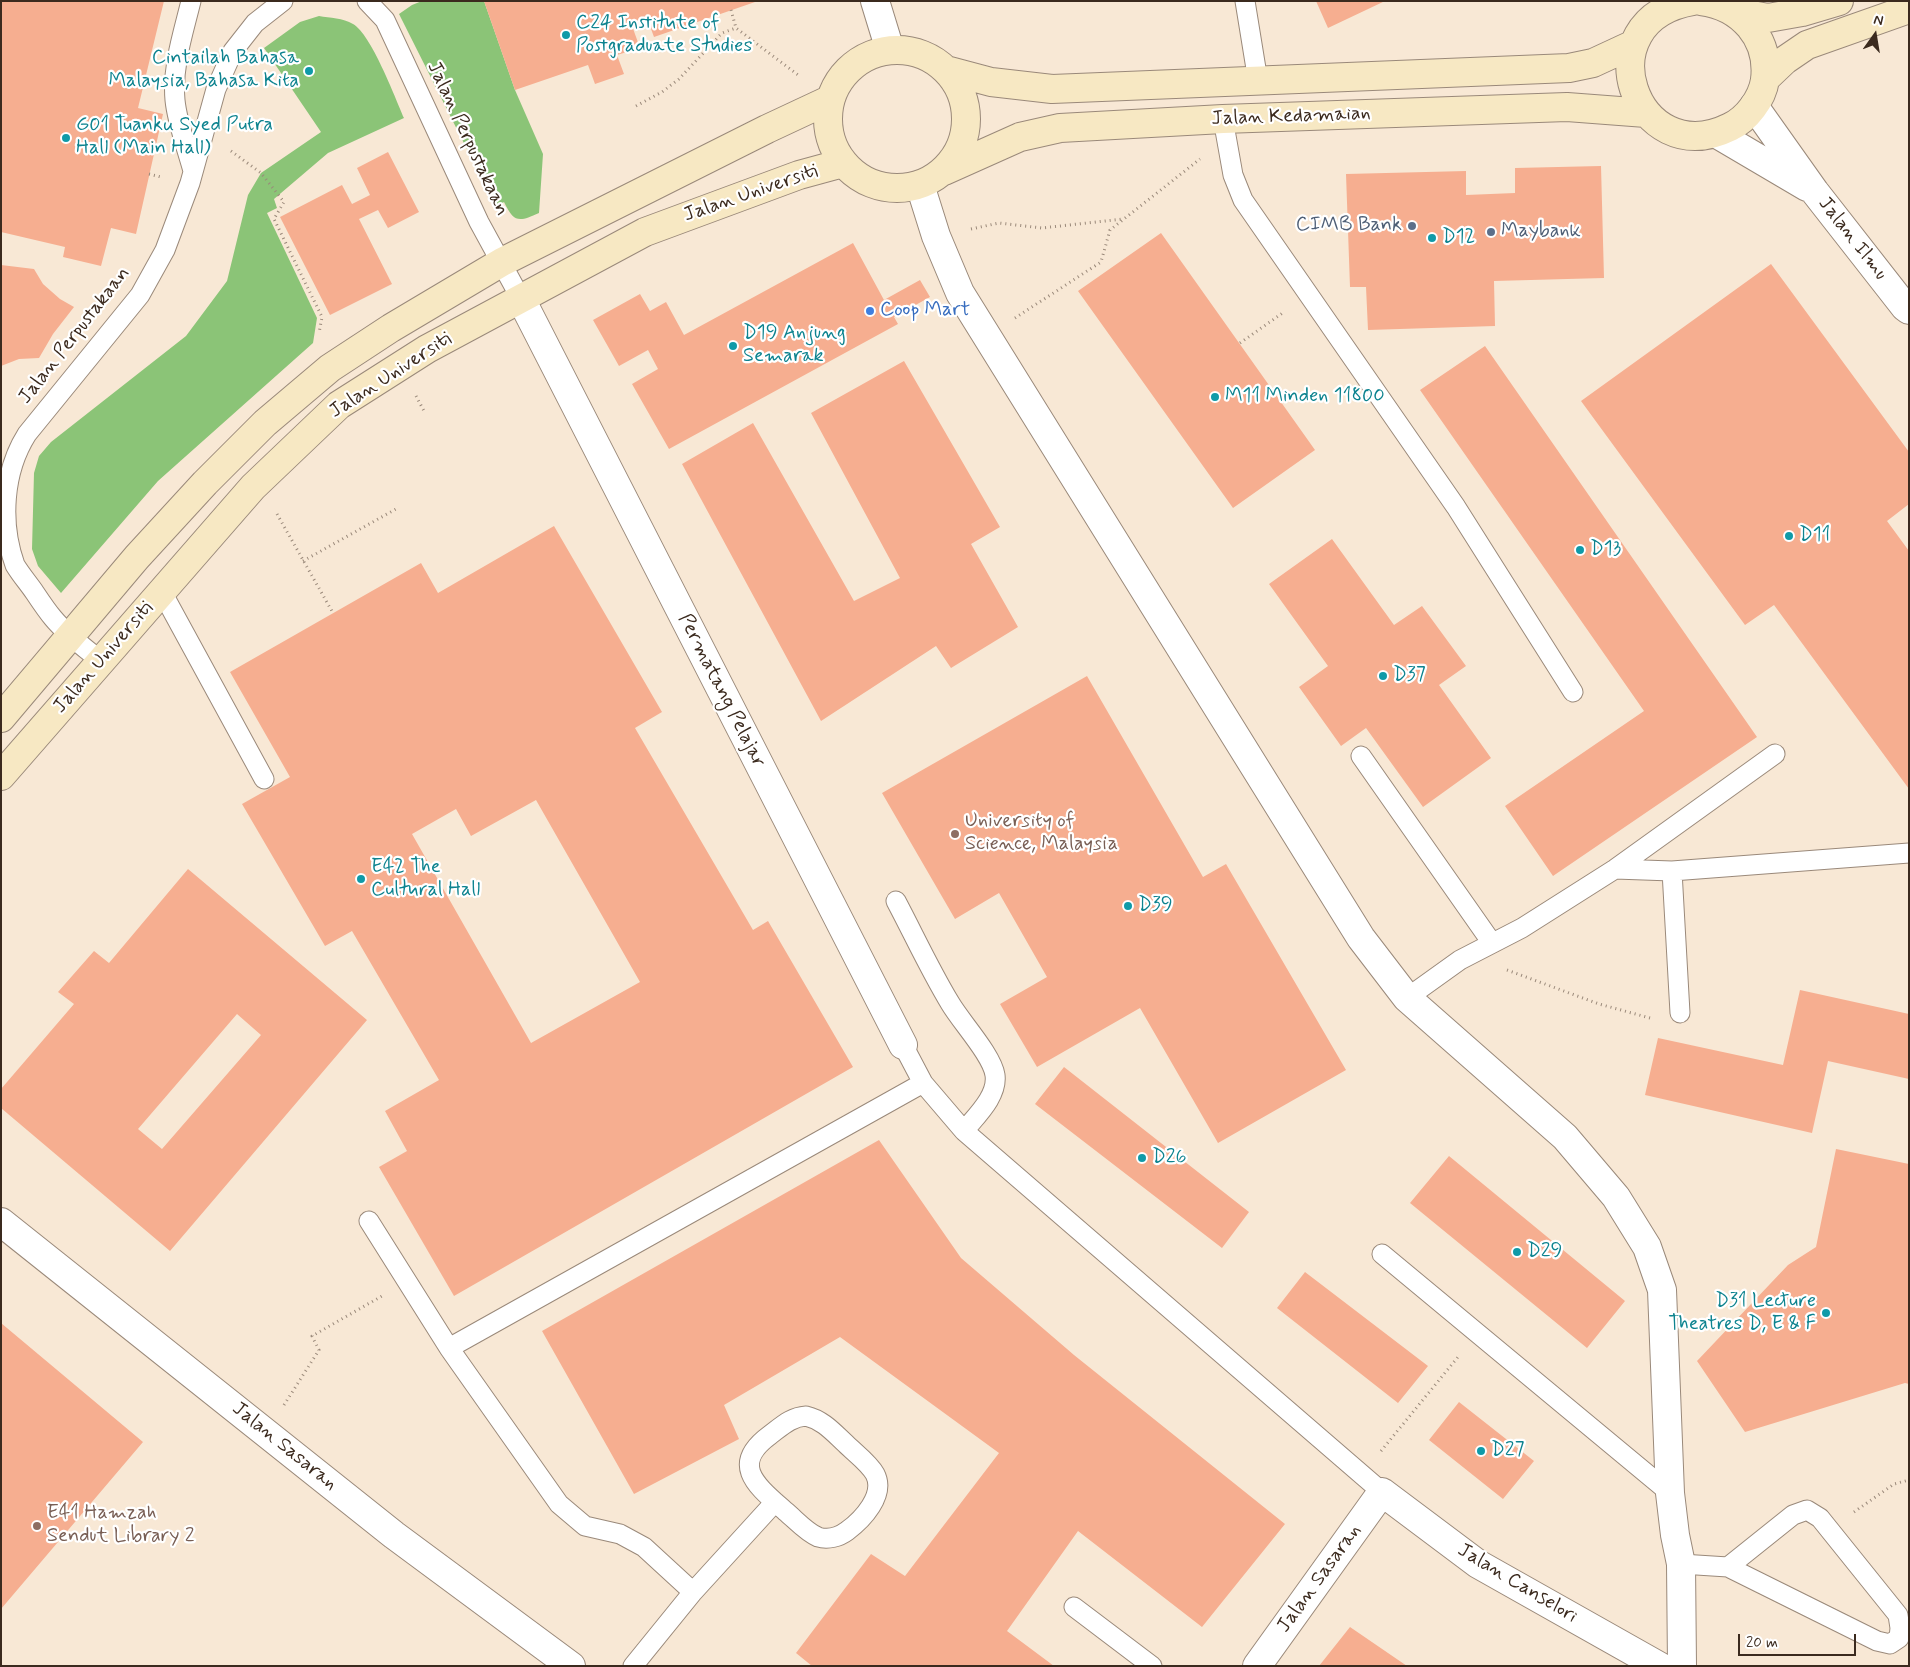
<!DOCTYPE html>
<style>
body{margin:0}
#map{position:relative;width:1910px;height:1667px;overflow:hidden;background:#f8e8d5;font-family:Mynerve,sans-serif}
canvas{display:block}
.frame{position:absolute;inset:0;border:2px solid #3b2a1e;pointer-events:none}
.north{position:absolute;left:1850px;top:10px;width:50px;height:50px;-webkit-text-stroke:4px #fff;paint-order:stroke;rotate:13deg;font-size:14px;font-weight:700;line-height:20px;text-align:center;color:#3b2a1e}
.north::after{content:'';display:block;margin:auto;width:18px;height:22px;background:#3b2a1e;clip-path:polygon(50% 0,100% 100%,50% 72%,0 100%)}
.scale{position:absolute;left:1738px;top:1634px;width:118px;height:22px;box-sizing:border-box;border:2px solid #3b2a1e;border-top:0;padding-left:6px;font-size:15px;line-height:18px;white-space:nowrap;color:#3b2a1e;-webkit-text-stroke:4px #fff;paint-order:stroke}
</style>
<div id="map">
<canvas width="1910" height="1667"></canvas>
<div class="frame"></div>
<div class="north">N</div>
<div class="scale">20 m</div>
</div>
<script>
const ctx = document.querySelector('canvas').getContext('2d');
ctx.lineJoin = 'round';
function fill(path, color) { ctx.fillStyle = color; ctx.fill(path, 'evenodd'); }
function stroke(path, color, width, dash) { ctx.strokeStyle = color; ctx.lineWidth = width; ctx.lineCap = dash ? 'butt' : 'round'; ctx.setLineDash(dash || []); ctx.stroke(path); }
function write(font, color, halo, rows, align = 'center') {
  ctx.font = font + ' Mynerve,sans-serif'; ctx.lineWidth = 4.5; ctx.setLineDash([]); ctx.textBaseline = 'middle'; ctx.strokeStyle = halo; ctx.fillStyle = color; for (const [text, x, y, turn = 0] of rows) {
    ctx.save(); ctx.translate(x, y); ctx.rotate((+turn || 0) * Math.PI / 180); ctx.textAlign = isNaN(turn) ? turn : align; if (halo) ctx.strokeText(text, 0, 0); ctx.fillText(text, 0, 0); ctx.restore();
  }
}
fill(new Path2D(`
 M422 1H484L515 90 543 154 539 213C519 222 514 223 504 202L496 207 399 14 412 5Z
 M319 16C330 18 343 18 353 24 371 34 395 97 404 118L328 153 274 199 277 208 267 213 317 318 313 343 158 481 61 593 38 566 32 549 34 473 39 456 51 442 186 336 227 281 248 195 261 173 321 132 264 48 300 22Z`), '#8bc477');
fill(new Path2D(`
 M1 1H164L138 108 163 114 136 234 111 228 101 266 63 257 65 247 1 232Z
 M484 1H755V2L654 37 647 18 631 23 640 48 617 55 624 74 595 84 588 65 515 90Z
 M1316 1H1385L1328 28Z
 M388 152 419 212 388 228 378 210 359 219 392 284 330 315 280 217 342 185 352 204 370 195 357 168Z
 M1601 166 1604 278 1494 281 1495 326 1368 330 1366 287H1350L1346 174 1466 171V195L1515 193V168Z
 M1161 233 1315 450 1233 508 1078 291Z
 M853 243 884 300 920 280 930 297 894 317 898 324 669 449 632 384 658 369 648 350 619 366 593 320 640 294 650 311 666 302 684 335Z
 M1771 264 1909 452V504L1887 521 1909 551V789L1774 605 1745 625 1581 401Z
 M1 265 34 269 43 284 60 299 74 307 53 334 39 358 19 359 1 366Z
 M1485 346 1757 737 1553 876 1505 806 1644 711 1420 390Z
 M904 361 1000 527 971 544 1018 627 951 668 936 646 821 721 682 464 753 423 854 601 900 578 811 413Z
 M554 526 662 712 635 728 753 930 768 921 853 1067 454 1296 379 1167 407 1151 385 1111 439 1080 352 931 325 946 242 804 290 777 230 672 421 563 438 593ZM536 800 640 982 531 1043 412 834 456 809 471 836Z
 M1332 539 1394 625 1422 606 1466 666 1439 685 1491 758 1423 807 1366 728 1341 746 1299 687 1328 666 1269 584Z
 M1087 676 1203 877 1226 864 1346 1070 1218 1143 1140 1008 1037 1067 1000 1004 1047 977 999 893 955 919 882 793Z
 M188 869 367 1020 170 1251 1 1108V1089L74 1004 58 992 94 951 109 963ZM237 1014 261 1035 162 1149 138 1129Z
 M1800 990 1909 1014V1079L1828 1061 1812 1133 1645 1095 1658 1038 1783 1065Z
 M1064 1067 1249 1212 1222 1248 1035 1104Z
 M879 1140 961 1258 1074 1355 1285 1524 1202 1627 1078 1531 1007 1631 1054 1666H812L796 1653 871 1554 905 1576 999 1453 840 1337 724 1405 739 1439 634 1494 542 1331Z
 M1836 1149 1909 1164V1384L1905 1383 1745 1432 1697 1361 1788 1265 1816 1247Z
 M1449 1156 1625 1301 1587 1348 1410 1203Z
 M1305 1272 1428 1366 1398 1403 1277 1308Z
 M1 1323 143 1442 1 1609Z
 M1459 1402 1534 1461 1503 1499 1429 1440Z
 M1350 1627 1407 1666H1319Z`), '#f6ae90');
const lane = new Path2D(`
 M191 1C183 34 172 66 175 100 177 122 187 149 193 171
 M367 1 385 20 479 222 521 299
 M1245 1 1258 81
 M1223 119 1233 175 1243 200 1456 507 1573 692
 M162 592 264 779
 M102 662C85 648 67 635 53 618 47 611 41 602 35 593 29 584 21 575 15 565 0 523 3 472 27 434L140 295 165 250 190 183 216 89 233 51 255 23 283 1
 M1361 756 1492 943
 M1615 869 1672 871 1909 853
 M1672 871 1680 1013
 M896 901C914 935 930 970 950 1003 961 1022 992 1055 995 1075 998 1096 976 1116 964 1131
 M1407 998 1460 960 1522 928 1615 869 1775 754
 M903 1045 923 1083
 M369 1221 449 1348
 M1382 1254 1670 1493
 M806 1416C823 1420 833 1432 846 1444 855 1453 869 1463 875 1474 886 1495 862 1520 847 1531 839 1537 828 1540 818 1537 806 1532 795 1519 785 1511 757 1486 729 1465 770 1435 782 1426 791 1417 806 1416Z
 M1681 1564 1728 1567 1877 1641 1890 1644 1899 1638 1900 1628 1898 1615 1820 1518 1807 1510 1793 1515 1728 1567
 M693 1592 644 1547 620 1534 585 1526 559 1504 449 1348 923 1083 964 1131 1382 1492
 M1074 1607 1152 1666
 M633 1666 693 1592 775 1502`);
const street = new Path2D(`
 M875 1 890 50
 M1754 106 1815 192 1905 307 1909 310
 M1717 134 1807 187
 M920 185 936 236 960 293 1361 938 1407 998 1565 1137 1616 1197 1647 1247 1662 1290 1670 1493 1675 1535 1681 1564 1682 1666
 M521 299 903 1045
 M1 1222 394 1535 571 1666
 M1257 1666 1382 1492 1478 1564 1659 1666`);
const secondary = new Path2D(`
 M1693 1C1581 20 1635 174 1730 127 1747 119 1762 99 1765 80 1770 38 1741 6 1701 1
 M1735 12 1768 18 1802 12 1839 1
 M828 119a69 69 0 1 1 138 0a69 69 0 1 1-138 0Z
 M946 70 991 82 1052 89 1569 68 1593 63 1634 44
 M1765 79 1785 60 1807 45 1909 9
 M944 171 1020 137 1060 128 1223 119 1567 107 1646 113
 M1 718 137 557 205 483 265 423 330 368 391 328 502 262 767 129 829 100
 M1 776 253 487 339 405 427 349 645 232 799 175 843 163`);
stroke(lane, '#9a897a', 21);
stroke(street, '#9a897a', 30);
stroke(secondary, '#9a897a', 30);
stroke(new Path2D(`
 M731 10 736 28
 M636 106 662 92 679 79 722 33 736 28 798 75
 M231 151 261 173 284 202 274 219 322 317 319 333
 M149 174 161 177
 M971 229 999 223 1042 228 1123 219
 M1015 318 1101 262 1110 230 1200 159
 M1240 343 1284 312
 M416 396 424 411
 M277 514 333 613
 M303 561 396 509
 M1507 970 1599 1004 1650 1018
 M284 1405 319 1350 312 1336 382 1296
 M1381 1451 1458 1357
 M1854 1512 1894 1484 1909 1480`), '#9a897a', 3, [1, 4]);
stroke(lane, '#fff', 19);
stroke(street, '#fff', 28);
stroke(secondary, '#f7e8c3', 28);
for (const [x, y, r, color] of [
 [566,35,5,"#0f9aa8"],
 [309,71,5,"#0f9aa8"],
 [66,138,5,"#0f9aa8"],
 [1412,226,5,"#5c6f8a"],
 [1491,232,5,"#5c6f8a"],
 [1432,238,5,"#0f9aa8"],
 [870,311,5,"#3f7fe0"],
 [733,346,5,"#0f9aa8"],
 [1215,397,5,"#0f9aa8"],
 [1789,536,5,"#0f9aa8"],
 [1580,550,5,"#0f9aa8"],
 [1383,676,5,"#0f9aa8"],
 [955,834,5,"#8d6e63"],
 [361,879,5,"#0f9aa8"],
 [1128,906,5,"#0f9aa8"],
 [1142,1158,5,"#0f9aa8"],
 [1517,1252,5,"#0f9aa8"],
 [1826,1313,5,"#0f9aa8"],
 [1481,1451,5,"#0f9aa8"],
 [37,1526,5,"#8d6e63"]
]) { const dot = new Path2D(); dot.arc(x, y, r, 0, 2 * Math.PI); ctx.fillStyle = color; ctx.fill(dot); stroke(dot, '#fff', 2); }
write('20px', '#0d838f', '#fff', [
 ["C24 Institute of",576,24],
 ["Postgraduate Studies",576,47],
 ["Cintailah Bahasa",299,59,"right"],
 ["Malaysia, Bahasa Kita",299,82,"right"],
 ["G01 Tuanku Syed Putra",76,126],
 ["Hall (Main Hall)",76,149],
 ["D12",1442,238],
 ["D19 Anjung",743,334],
 ["Semarak",743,357],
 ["M11 Minden 11800",1225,397],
 ["D11",1799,536],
 ["D13",1590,550],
 ["D37",1393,676],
 ["E42 The",371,868],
 ["Cultural Hall",371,891],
 ["D39",1138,906],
 ["D26",1152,1158],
 ["D29",1527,1252],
 ["D31 Lecture",1816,1302,"right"],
 ["Theatres D, E & F",1816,1325,"right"],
 ["D27",1491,1451]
], 'left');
write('20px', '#3b2a1e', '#fff', [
 ["Jalan Kedamaian",1291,117,-2],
 ["Jalan Perpustakaan",467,139,65],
 ["Jalan Universiti",751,194,-19],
 ["Jalan Ilmu",1852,239,52],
 ["Jalan Perpustakaan",75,336,-52],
 ["Jalan Universiti",391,376,-33],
 ["Jalan Universiti",104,658,-49],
 ["Permatang Pelajar",721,691,63],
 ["Jalan Sasaran",284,1447,39],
 ["Jalan Sasaran",1320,1579,-54],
 ["Jalan Canselori",1517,1584,31]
]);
write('20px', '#4e5e75', '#fff', [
 ["CIMB Bank",1402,226],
 ["Maybank",1501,232,"left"]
], 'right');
write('20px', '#366cbe', '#fff', [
 ["Coop Mart",880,311]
], 'left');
write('20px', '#785e54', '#fff', [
 ["University of",965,822],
 ["Science, Malaysia",965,845],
 ["E41 Hamzah",47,1514],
 ["Sendut Library 2",47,1537]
], 'left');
</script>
